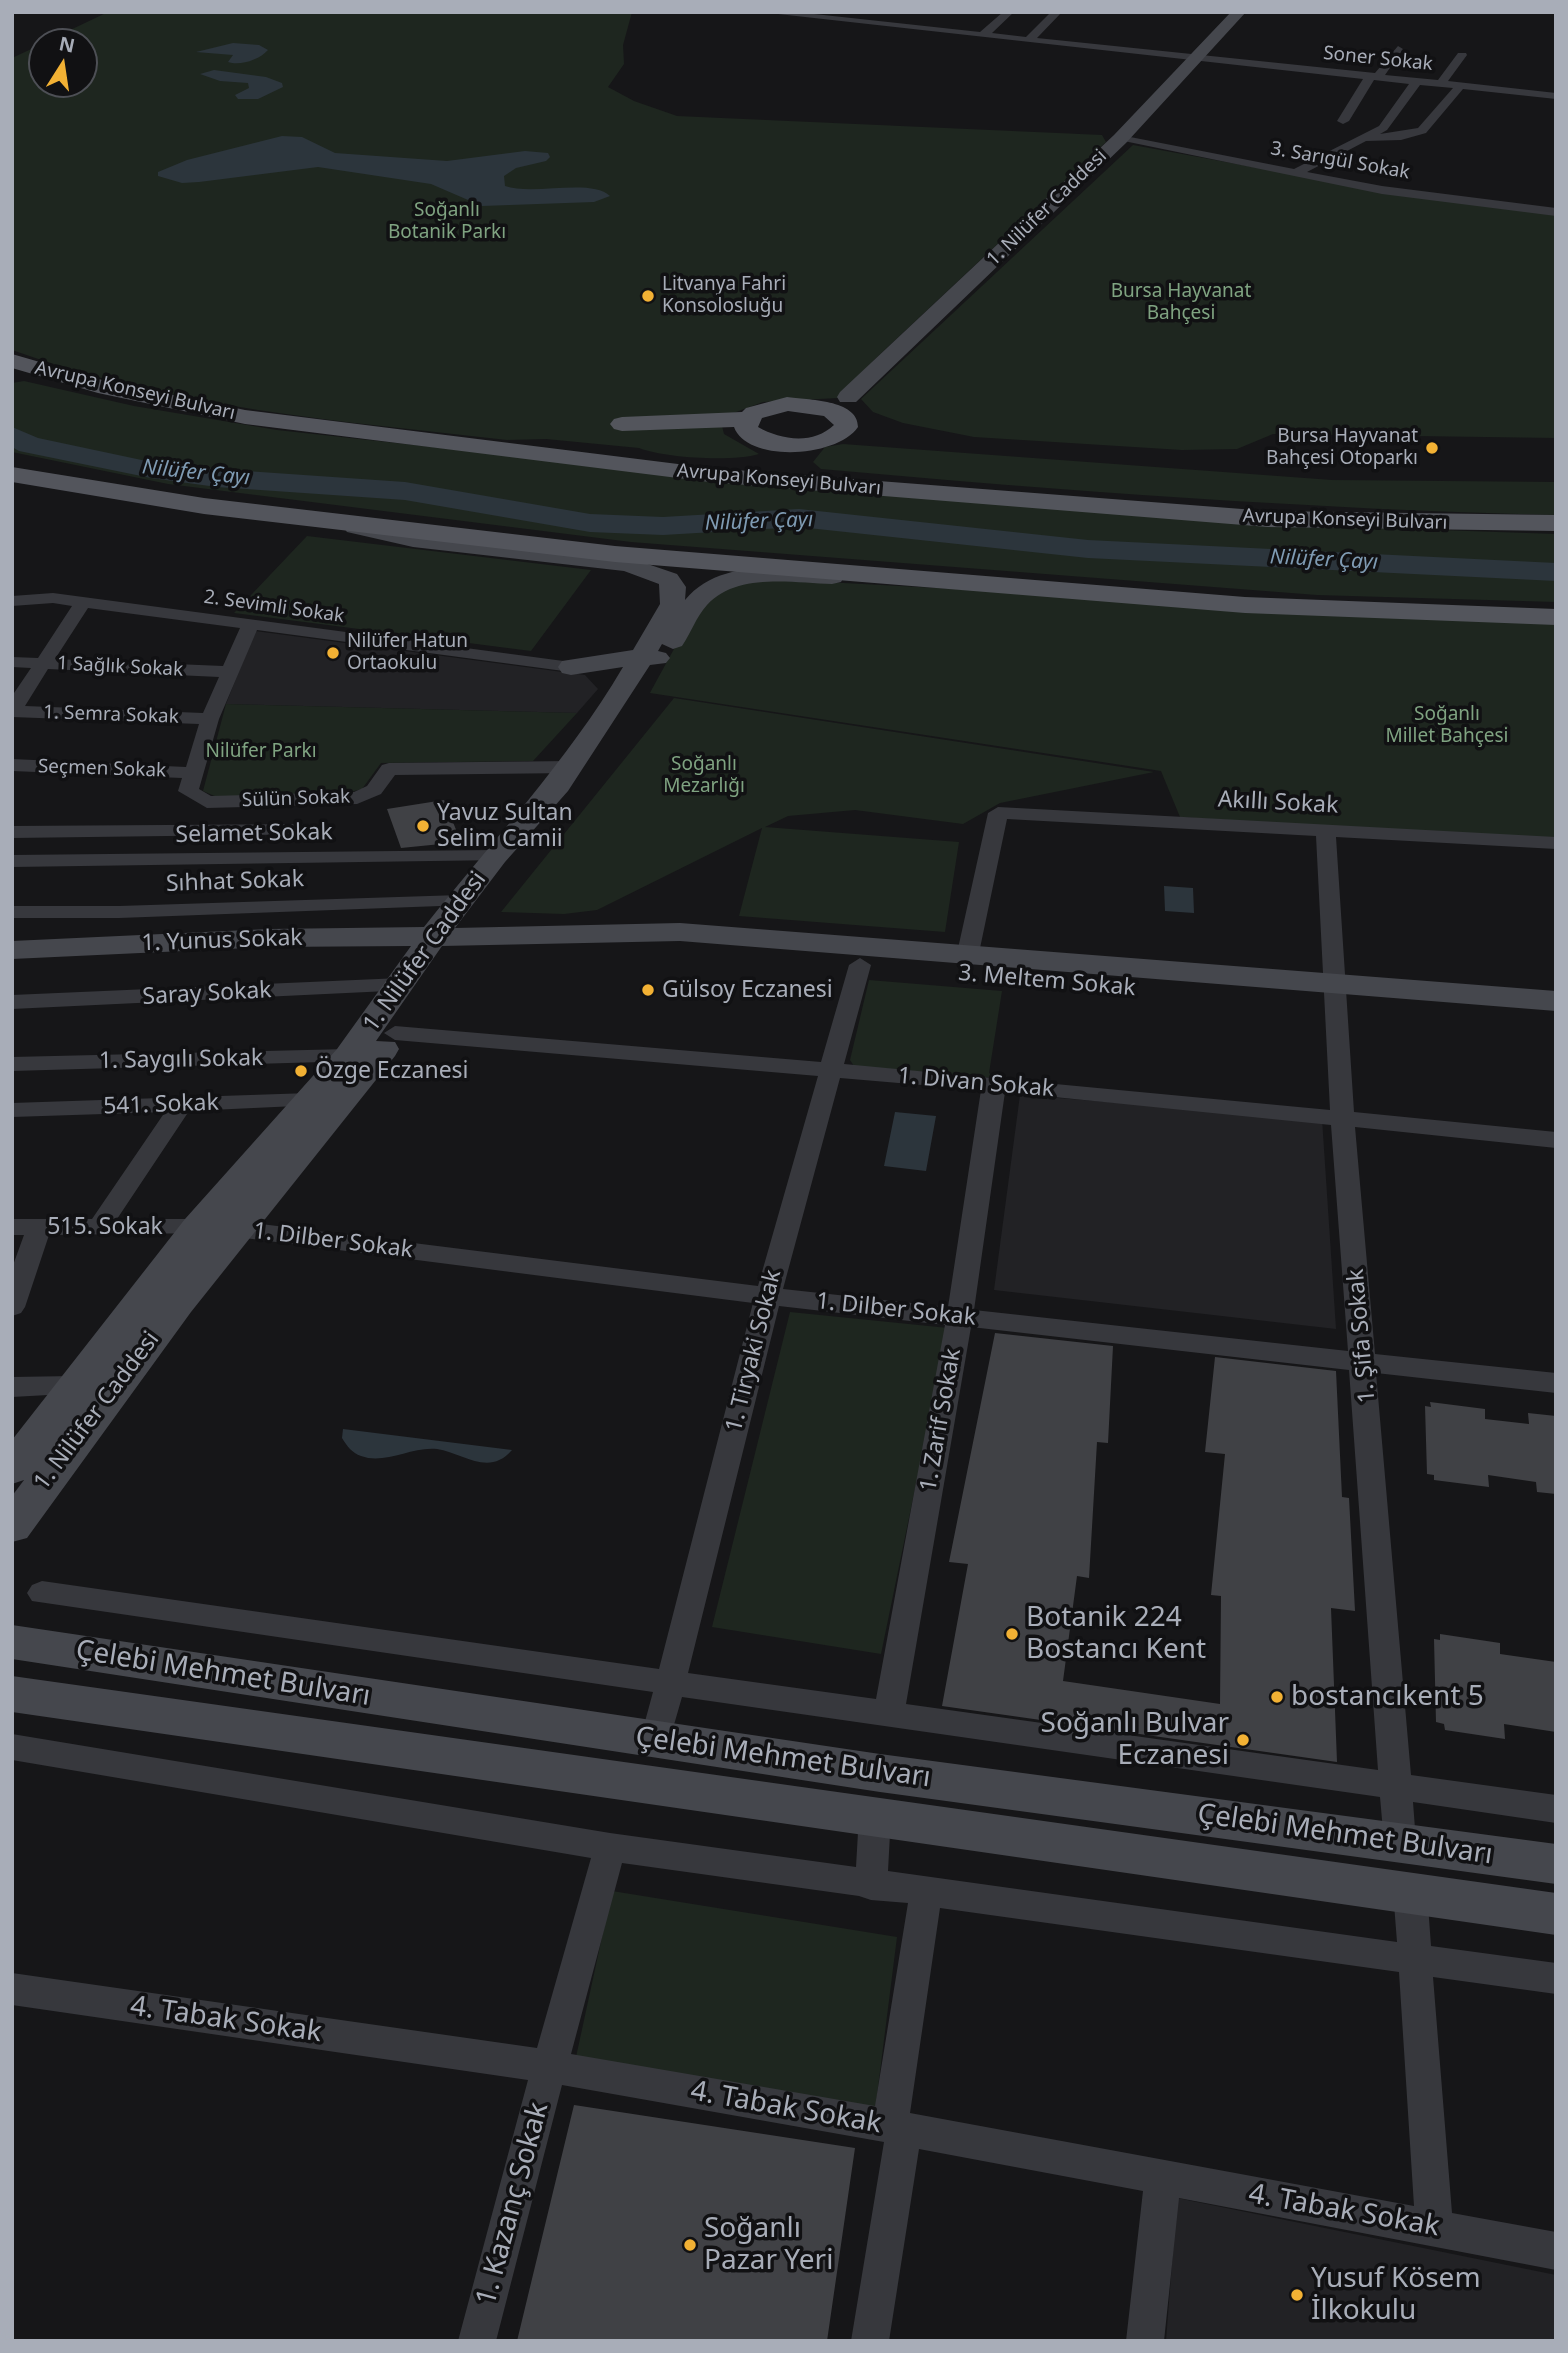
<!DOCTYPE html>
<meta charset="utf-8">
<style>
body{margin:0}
#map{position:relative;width:1568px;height:2353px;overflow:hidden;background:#161618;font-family:"Noto Sans",sans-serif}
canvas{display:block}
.frame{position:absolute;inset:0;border:14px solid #a8adb8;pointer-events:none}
.north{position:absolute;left:28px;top:28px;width:70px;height:70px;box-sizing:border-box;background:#111113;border:2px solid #4d4f55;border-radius:50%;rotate:12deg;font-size:19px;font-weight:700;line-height:28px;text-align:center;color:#a8adb8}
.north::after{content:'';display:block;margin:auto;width:24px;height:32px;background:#f2b134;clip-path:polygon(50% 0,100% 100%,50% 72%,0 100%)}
</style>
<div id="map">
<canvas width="1568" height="2353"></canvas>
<div class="frame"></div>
<div class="north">N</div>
</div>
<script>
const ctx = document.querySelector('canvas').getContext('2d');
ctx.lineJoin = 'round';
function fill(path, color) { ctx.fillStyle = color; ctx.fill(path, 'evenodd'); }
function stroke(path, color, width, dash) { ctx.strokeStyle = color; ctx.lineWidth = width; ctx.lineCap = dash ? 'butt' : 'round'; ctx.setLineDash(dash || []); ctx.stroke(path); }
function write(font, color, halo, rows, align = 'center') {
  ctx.font = font + ' "Noto Sans",sans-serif'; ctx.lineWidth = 7; ctx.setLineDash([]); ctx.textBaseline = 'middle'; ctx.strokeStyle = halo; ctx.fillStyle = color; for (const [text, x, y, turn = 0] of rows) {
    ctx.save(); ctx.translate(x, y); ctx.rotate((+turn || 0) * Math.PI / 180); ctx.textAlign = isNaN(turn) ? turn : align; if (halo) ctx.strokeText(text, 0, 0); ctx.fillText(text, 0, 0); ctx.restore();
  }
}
fill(new Path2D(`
 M255 631 585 675 598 689 577 713 226 704Z
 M1020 1095 1322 1119 1336 1329 994 1290Z
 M1177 2198 1556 2275V2341H1166Z`), '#222225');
fill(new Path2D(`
 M108 12H632L623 45 624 64 608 87 634 101 677 116 1102 135 1106 142 875 359 838 398 763 402 720 418 724 434 759 454C732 462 665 458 639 448L546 439 507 440C340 421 171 408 12 350V58L42 44V84H84V42H45Z
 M1133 145 1384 191 1556 215V438L1273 434 1237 449 1182 450 974 437 903 423 873 412 861 399Z
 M24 381 134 406 277 430 708 477 1263 524 1556 534V602L1317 595 631 542 168 484 12 452V383Z
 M843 444 1332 480 1556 482V515C1310 509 1066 491 821 469L813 462 825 447Z
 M307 536 591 570 531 651 234 613Z
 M787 580 1556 621V841L1180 817 1161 771 650 693C662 672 697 603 713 592 733 579 765 581 787 580Z
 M674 698 1154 772 1000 803 963 824 855 810 788 816 765 827 959 842 945 932 739 916 762 828 597 910 564 914 501 912Z
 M226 704 577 713 533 761 381 763 362 789 332 797 219 798 203 791Z
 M869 980 1002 991 989 1073 996 1078 854 1066 850 1060Z
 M790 1312 948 1328 881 1654 712 1627Z
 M612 1891 897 1937 875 2111 576 2057Z`), '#1e261f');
fill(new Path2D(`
 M233 43 259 45 268 50C259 60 240 66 228 62L233 55 196 52Z
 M214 70 266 77 282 83 283 87 258 99H238L235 95 249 88 248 83 220 81 200 74Z
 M282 136 302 137 335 153 447 161 525 151 548 153 550 157 546 161 516 168 504 176 505 186C533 196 591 178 610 196L594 202 482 206 431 184 318 167 199 182 182 183 158 176V172L187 160Z
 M1164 886 1193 888 1194 913 1165 911Z
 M895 1112 936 1116 926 1171 884 1166Z
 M343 1429 512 1450C489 1477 463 1453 437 1449 412 1446 385 1465 361 1456 352 1453 347 1446 342 1438Z`), '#2c353c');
fill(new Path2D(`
 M12 427 38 438 151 462 217 469 405 482 590 514 663 517 799 509 1088 540 1556 563V581L1088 558 799 527 663 535 590 532 405 500 217 487 151 478 19 451 12 447Z`), '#2c353c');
fill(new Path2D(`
 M444 800 461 842 401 848 387 809Z
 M995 1333 1113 1346 1108 1443 1097 1442 1089 1578 1077 1576 1063 1681 1220 1704 1221 1596 1211 1595 1225 1454 1205 1452 1215 1357 1336 1371 1342 1497 1349 1498 1355 1611 1331 1608 1337 1762 942 1706 968 1564 949 1562Z
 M1430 1402 1485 1409V1419L1529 1424 1528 1413 1556 1416V1494L1537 1492 1536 1482 1488 1475 1489 1487 1434 1480V1475L1427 1474 1425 1406 1431 1407Z
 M1440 1634 1500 1643V1654L1556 1662V1732L1504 1724 1505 1739 1445 1730 1444 1724 1436 1722 1434 1639 1440 1640Z
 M574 2105 855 2148 827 2341H517Z`), '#404145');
fill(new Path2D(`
 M760 12H796L980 32 1003 12H1014L992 33 1026 37 1051 12H1062L1037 38 1375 73 1398 46 1403 49 1385 75 1438 80 1458 53H1466L1467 55 1448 81 1556 93V99L1463 89 1426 133 1401 140 1366 141 1307 172 1382 186 1556 208V216L1382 194 1114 139 1120 135 1294 169 1379 126 1409 84 1374 80 1349 121 1343 124 1337 121 1363 79ZM1420 85 1453 88 1418 128 1380 134 1387 130Z
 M53 593 571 662 580 667 571 672 257 630 219 719 199 789 211 796 354 792 367 786 382 765 389 763 571 761 581 767 571 773 395 775 381 794 357 804 207 808 178 791 182 778 12 771V759L186 767 199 724 12 717V696L31 668 12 667V657L38 658 72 606 53 603 12 606V596ZM88 608 240 628 223 666 55 659ZM48 669 219 677 203 713 25 706Z
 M998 807 1556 837V849L1336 837 1354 1112 1556 1132V1148L1355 1127 1375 1354 1556 1373V1393L1376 1373 1411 1775 1556 1795V1823L1413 1802 1416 1842 1412 1852 1400 1856 1388 1852 1384 1842 1380 1797 682 1697 667 1749 656 1753 645 1749 640 1740 653 1692 32 1601 27 1593 32 1585 42 1581 659 1669 753 1303 237 1237 228 1235 224 1229 228 1223 237 1221 758 1286 818 1076 395 1040 384 1033 395 1026 821 1062 849 965 860 958 871 965 844 1064 1330 1110 1316 836 1007 819 979 953 968 960 957 953 988 813ZM840 1078 981 1090 948 1307 783 1289ZM1005 1092 1331 1125 1348 1351 974 1310ZM779 1306 945 1325 876 1699 688 1673ZM971 1327 1349 1370 1378 1770 906 1704Z
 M317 824 327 830 324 834 12 838V826Z
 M495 850 505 856 502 860 12 867V855Z
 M460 895 467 897 471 901 467 905 119 918H12V906H119Z
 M401 978 412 985 409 990 12 1009V995Z
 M349 1049 357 1051 361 1056 357 1061 12 1071V1057Z
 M310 1093 318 1095 322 1100 318 1105 189 1111 117 1219H198L207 1221 211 1227 207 1233 49 1235 25 1307 21 1313 12 1316V1268L24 1235H12V1219H92L165 1112 12 1117V1103Z
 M74 1376 84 1379 88 1386 84 1393 12 1397V1377Z
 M12 1734 610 1833 856 1867 859 1815 864 1805 875 1801 886 1805 891 1815 888 1871 1397 1942 1393 1891 1398 1881 1410 1876 1422 1881 1427 1891 1431 1946 1556 1963V1994L1433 1977 1452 2213 1556 2232V2270L1179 2198 1164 2341H1126L1143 2191 919 2149 889 2341H851L884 2142 562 2085 496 2341H458L528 2080 12 2005V1973L537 2048 591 1858 12 1760ZM622 1863 859 1896 871 1900 908 1903 875 2106 571 2054ZM940 1908 1399 1972 1414 2206 910 2113Z`), '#37383d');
fill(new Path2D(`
 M1231 12H1246L1126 143 856 402H840L837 397 840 392 1114 135Z
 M355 520 413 533 627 557 677 574 686 587 685 600C720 558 784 568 832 570L841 572 844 577 841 582 832 584C793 583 737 572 707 605 696 617 691 633 682 646L673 649 662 644 658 651 666 653 670 658 666 663 650 665 568 791 505 862 455 928 680 923 1556 991V1011L680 941 442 946 376 1041 395 1042 399 1049 395 1056 191 1312 27 1538 12 1542V1496L24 1480 12 1484V1440L185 1219 337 1049 411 946 269 947 12 959V941L269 929 424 927C492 841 567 762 623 667L571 675 562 673 558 667 562 661 633 650 660 604 659 584 624 571 413 547 347 532 343 527 347 522Z
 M12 1625 880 1754 1556 1844V1884L880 1792 12 1659Z
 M12 1676 1556 1893V1935L12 1712Z`), '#45474d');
fill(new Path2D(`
 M12 354 102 380 245 410 710 468 1268 511 1556 515V531L1268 527 710 482 245 424 98 393 12 368Z
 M787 397C807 400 858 399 858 427 837 458 747 463 734 427L622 431 614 429 610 424 614 419 622 417 742 412 746 408ZM788 411 824 416 834 425C813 445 781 440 758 427L762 418Z
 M12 467 204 498 615 546 1245 597 1556 609V625L1245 613 615 562 204 514 12 482Z`), '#53555c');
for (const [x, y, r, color] of [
 [648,296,7,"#f2b134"],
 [1432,448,7,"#f2b134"],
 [333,653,7,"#f2b134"],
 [423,826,7,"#f2b134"],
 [648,990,7,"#f2b134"],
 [301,1071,7,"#f2b134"],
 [1012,1634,7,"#f2b134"],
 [1277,1697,7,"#f2b134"],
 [1243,1740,7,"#f2b134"],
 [690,2245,7,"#f2b134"],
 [1297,2295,7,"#f2b134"]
]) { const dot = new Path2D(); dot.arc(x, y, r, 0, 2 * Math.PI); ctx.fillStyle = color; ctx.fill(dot); stroke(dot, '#111113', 2.5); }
write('19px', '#a8adb8', '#111113', [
 ["Soner Sokak",1378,59,6],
 ["3. Sarıgül Sokak",1340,161,10],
 ["1. Nilüfer Caddesi",1047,208,-44],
 ["Avrupa Konseyi Bulvarı",135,391,13],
 ["Avrupa Konseyi Bulvarı",779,480,5],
 ["Avrupa Konseyi Bulvarı",1345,520,2],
 ["2. Sevimli Sokak",274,607,8],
 ["1 Sağlık Sokak",120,667,3],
 ["1. Semra Sokak",111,715,2],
 ["Seçmen Sokak",102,769,2],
 ["Sülün Sokak",296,799,-2]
]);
write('19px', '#7fa381', '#111113', [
 ["Soğanlı",447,211],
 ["Botanik Parkı",447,233],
 ["Bursa Hayvanat",1181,292],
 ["Bahçesi",1181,314],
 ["Soğanlı",1447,715],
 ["Millet Bahçesi",1447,737],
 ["Nilüfer Parkı",261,752],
 ["Soğanlı",704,765],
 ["Mezarlığı",704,787]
]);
write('19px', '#a8adb8', '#111113', [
 ["Litvanya Fahri",662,285],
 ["Konsolosluğu",662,307],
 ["Bursa Hayvanat",1418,437,"right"],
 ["Bahçesi Otoparkı",1418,459,"right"],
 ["Nilüfer Hatun",347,642],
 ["Ortaokulu",347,664]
], 'left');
write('italic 21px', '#7f9bb3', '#111113', [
 ["Nilüfer Çayı",196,473,6],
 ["Nilüfer Çayı",759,522,-2],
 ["Nilüfer Çayı",1324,560,3]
]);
write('23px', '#a8adb8', '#111113', [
 ["Akıllı Sokak",1278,803,3],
 ["Selamet Sokak",254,834,-1],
 ["Sıhhat Sokak",235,882,-2],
 ["1. Yunus Sokak",222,941,-2],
 ["1. Nilüfer Caddesi",425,952,-54],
 ["3. Meltem Sokak",1047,981,5],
 ["Saray Sokak",207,994,-3],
 ["1. Saygılı Sokak",181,1060,-1],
 ["1. Divan Sokak",976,1083,5],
 ["541. Sokak",161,1105,-2],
 ["515. Sokak",105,1227],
 ["1. Dilber Sokak",333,1241,7],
 ["1. Dilber Sokak",896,1310,6],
 ["1. Şifa Sokak",1362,1336,-95],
 ["1. Tiryaki Sokak",754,1351,-76],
 ["1. Nilüfer Caddesi",97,1411,-53],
 ["1. Zarif Sokak",941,1420,-80]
]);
write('23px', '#a8adb8', '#111113', [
 ["Yavuz Sultan",437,813],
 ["Selim Camii",437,839],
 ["Gülsoy Eczanesi",662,990],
 ["Özge Eczanesi",315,1071]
], 'left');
write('28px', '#a8adb8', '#111113', [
 ["Botanik 224",1026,1618],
 ["Bostancı Kent",1026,1650],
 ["bostancıkent 5",1291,1697],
 ["Soğanlı Bulvar",1229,1724,"right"],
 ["Eczanesi",1229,1756,"right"],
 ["Soğanlı",704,2229],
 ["Pazar Yeri",704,2261],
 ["Yusuf Kösem",1311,2279],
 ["İlkokulu",1311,2311]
], 'left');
write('28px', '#a8adb8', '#111113', [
 ["Çelebi Mehmet Bulvarı",223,1674,9],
 ["Çelebi Mehmet Bulvarı",783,1758,8],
 ["Çelebi Mehmet Bulvarı",1345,1835,8],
 ["4. Tabak Sokak",226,2020,8],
 ["4. Tabak Sokak",786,2108,10],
 ["1. Kazanç Sokak",513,2204,-75],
 ["4. Tabak Sokak",1344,2211,10]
]);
</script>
